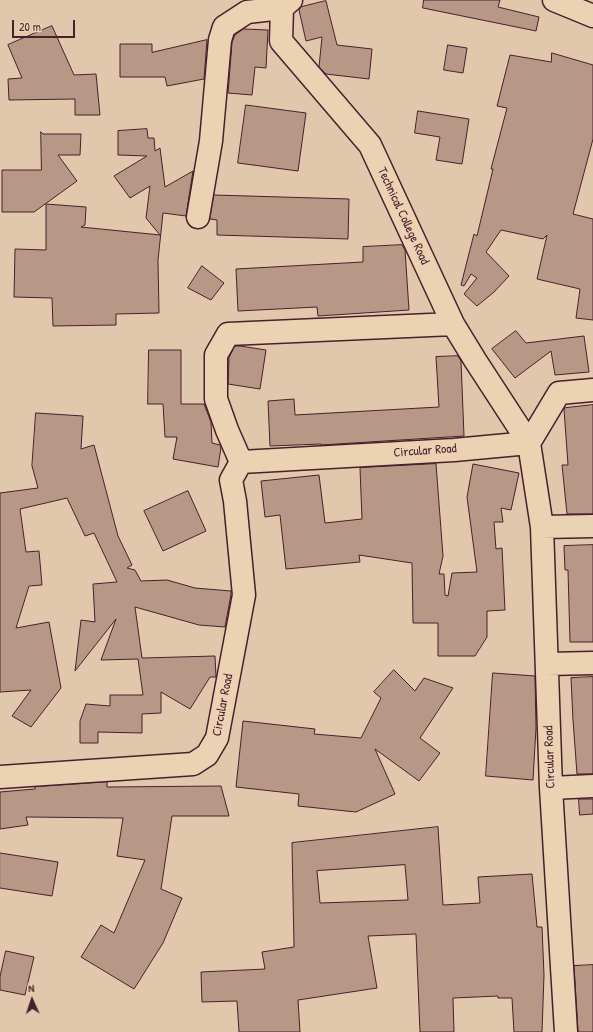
<!DOCTYPE html>
<style>
body{margin:0}
#map{position:relative;width:593px;height:1032px;overflow:hidden;background:#e1c7ab;font-family:"Patrick Hand",sans-serif}
canvas{display:block}
.north{position:absolute;left:12px;top:980px;width:40px;height:40px;-webkit-text-stroke:3px #ebd2b3;paint-order:stroke;rotate:357deg;font-size:11px;font-weight:700;line-height:16px;text-align:center;color:#4a1f2b}
.north::after{content:'';display:block;margin:auto;width:14px;height:18px;background:#4a1f2b;clip-path:polygon(50% 0,100% 100%,50% 72%,0 100%)}
.scale{position:absolute;left:12px;top:20px;width:63px;height:18px;box-sizing:border-box;border:2px solid #4a1f2b;border-top:0;padding-left:5px;font-size:12px;line-height:14px;white-space:nowrap;color:#4a1f2b;-webkit-text-stroke:3px #ebd2b3;paint-order:stroke}
</style>
<div id="map">
<canvas width="593" height="1032"></canvas>
<div class="north">N</div>
<div class="scale">20 m</div>
</div>
<script>
const ctx = document.querySelector('canvas').getContext('2d');
ctx.lineJoin = 'round';
function fill(path, color) { ctx.fillStyle = color; ctx.fill(path, 'evenodd'); }
function stroke(path, color, width, dash) { ctx.strokeStyle = color; ctx.lineWidth = width; ctx.lineCap = dash ? 'butt' : 'round'; ctx.setLineDash(dash || []); ctx.stroke(path); }
function write(font, color, halo, rows, align = 'center') {
  ctx.font = font + ' "Patrick Hand",sans-serif'; ctx.lineWidth = 3.5; ctx.setLineDash([]); ctx.textBaseline = 'middle'; ctx.strokeStyle = halo; ctx.fillStyle = color; for (const [text, x, y, turn = 0] of rows) {
    ctx.save(); ctx.translate(x, y); ctx.rotate((+turn || 0) * Math.PI / 180); ctx.textAlign = isNaN(turn) ? turn : align; if (halo) ctx.strokeText(text, 0, 0); ctx.fillText(text, 0, 0); ctx.restore();
  }
}
const building = new Path2D(`
 M424 0H500L498 7 539 17 536 31 423 8Z
 M326 1 337 45 372 49 369 79 326 74 319 67 322 37 306 41 299 10 301 7Z
 M52 26 74 75 96 74 100 115H75V99L9 100 8 79 22 78 8 45Z
 M244 29 268 30 266 68 255 67 252 95 228 93 232 42 235 35Z
 M207 40 204 79 167 86 165 77H120V44H152V52Z
 M448 45 467 48 463 73 444 70Z
 M552 53 593 65V139L573 214 593 219V320L576 318 580 289 537 279 547 235 543 239 501 230 486 252 509 276 494 292 477 306 464 294 477 278 471 274 464 286 461 285 474 234 477 236 493 169H491L507 108 497 106 510 55 551 62Z
 M246 105 306 113 298 171 238 163Z
 M418 111 469 119 462 164 436 160 440 137 415 133Z
 M147 129 148 138H154L155 151 160 148 165 187 193 171 186 216 163 213 158 260 159 313 116 314V325L53 326 52 298 14 297 15 249 46 250V204L86 207 85 225 81 227 160 235 146 218 150 186 130 198 114 176 147 156 118 155V131Z
 M41 132 43 134H81L80 155H58L77 181 34 212H2V170H41Z
 M214 195 349 199 348 239 217 235V220L210 219Z
 M402 245 405 250 409 310 318 316 317 307 238 311 236 269 363 262V247Z
 M202 266 224 283 211 300 188 288Z
 M516 331 526 343 584 336 589 372 555 375 551 351 515 378 492 349Z
 M235 346H240L266 350 260 389 228 384 229 358Z
 M149 350H181V404H204L211 422 212 443 220 445 221 448 218 467 173 459 177 437H165L163 404H148Z
 M458 356 461 361 464 436 321 445V444L270 446 268 401 294 399 295 415 439 407 436 357Z
 M593 405V514H567L562 465H568L564 409 565 408Z
 M36 413 83 416 81 449 94 445 118 536 132 565 127 568 135 570 141 581 167 580 195 588 231 591V594L225 627 199 625 135 607 142 658 215 656 216 677H210L190 709 161 692V713L142 714V733L98 732V743H80V721L86 704 110 706V695H143L138 659 101 660 116 619 75 671 81 620 95 622 93 584 117 582 94 533 85 536 67 498 20 509 26 552 39 551 42 585 29 586 16 628 49 622 61 688 31 727 12 716 31 690 0 692V493L38 488 32 466Z
 M436 464 443 556 439 574H444L445 595 448 596 452 573 477 572 467 497 473 464 519 473 511 510 501 508 503 522H494L496 549 502 548 505 610 487 611V637L475 656H438V623H413L412 563 359 555 360 562 286 569 280 515 265 517 261 481 319 475 325 523 362 519 360 468Z
 M188 491 206 531 163 551 144 511Z
 M593 545V642H570L568 570H565L564 546Z
 M394 670 415 691 424 678 453 688 420 738 440 753 419 781 375 749 395 794 356 812 298 806 299 794 236 787 243 721 315 729 314 734 361 738 381 698 374 692Z
 M493 673 535 676 536 728 533 780 486 776Z
 M593 677V774H577L573 720 571 678Z
 M107 782V787L221 786 229 816H172L161 889 182 898 163 943 134 989 81 957 101 925 114 933 145 860 117 856 123 818 26 817 28 825 0 829V792L35 789V787Z
 M579 799H593V814L580 815Z
 M438 827 443 905 480 903 478 877 532 874 537 927H542L544 975 542 1032H514L512 998H498V996L453 998 454 1032H420L416 934 368 936 377 988 298 1000 300 1032H239L237 1001 202 1002 201 972 265 969 262 952 294 947 292 843ZM405 865 408 900 320 903 317 871Z
 M0 853 58 862 52 896 0 888Z
 M6 951 34 957 25 995 0 990V977Z
 M593 965V1032H578L574 966Z`);
fill(building, '#b79887');
stroke(building, '#4a1f2b', 1);
const minor = new Path2D(`
 M291 0 282 8 281 41 370 145 453 324 475 360 529 443 559 393 593 390
 M554 0 593 16
 M198 217 211 141 220 40 224 27 247 12 282 8
 M241 462 227 430 216 399V355L228 334 453 324
 M542 527 593 526
 M547 664 593 663
 M0 777 193 764 207 755 217 738 244 595 235 501 231 480 241 462 454 450 529 443 542 527 551 788 566 1032
 M551 788 593 786`);
stroke(minor, '#4a1f2b', 25);
stroke(minor, '#ebd2b3', 22);
write('13px', '#4a1f2b', '#ebd2b3', [
 ["Technical College Road",403,216,65],
 ["Circular Road",425,451,-4],
 ["Circular Road",223,705,-79],
 ["Circular Road",550,757,-92]
]);
</script>
